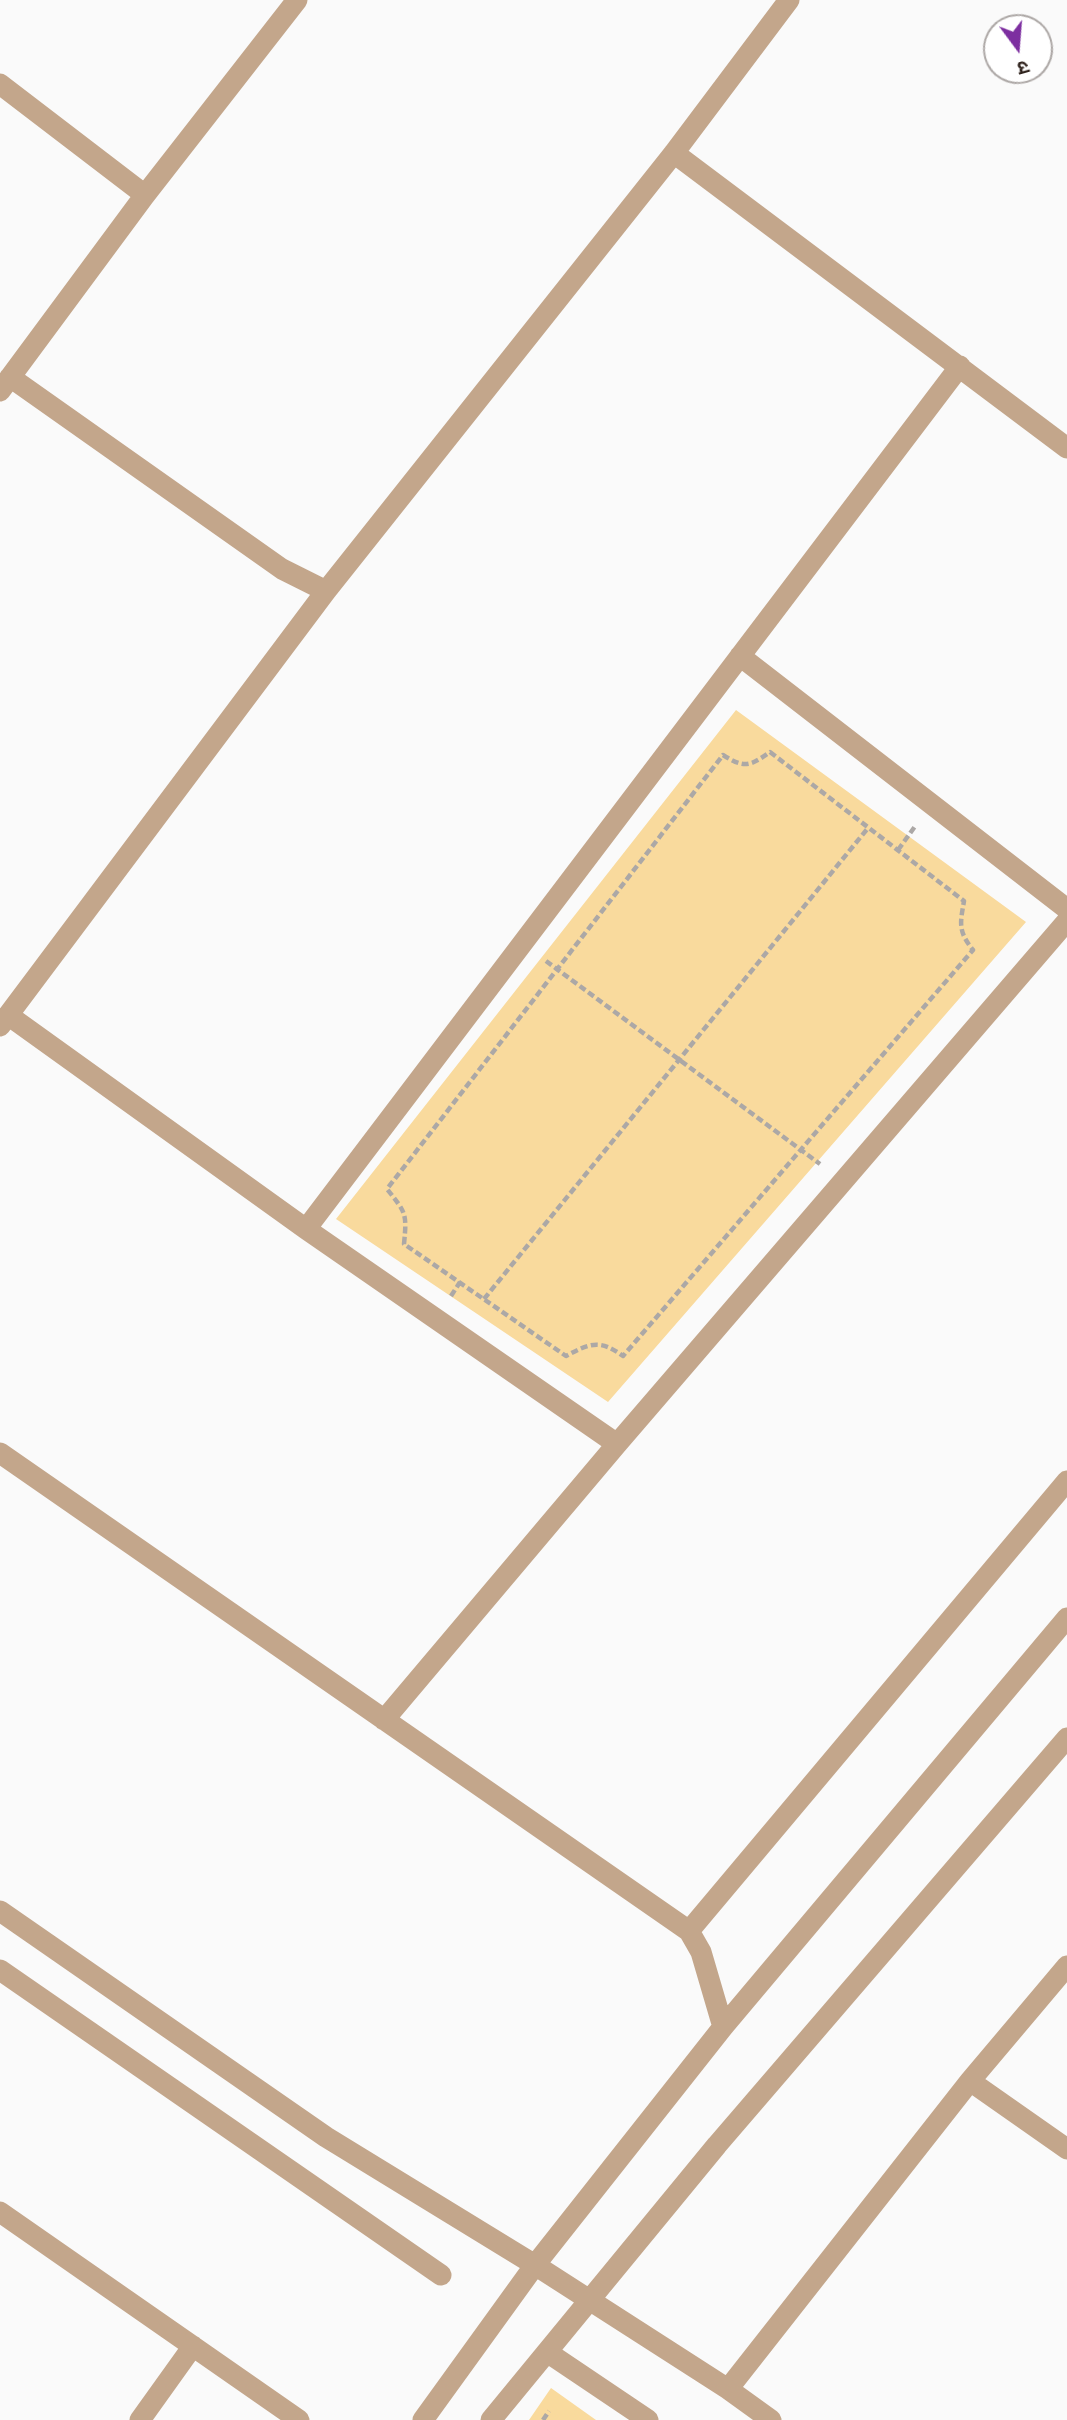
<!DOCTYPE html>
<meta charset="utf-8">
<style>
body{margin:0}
#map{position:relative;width:1067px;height:2420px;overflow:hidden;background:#fafafa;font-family:Inter,"Noto Sans Devanagari",sans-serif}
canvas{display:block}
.north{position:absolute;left:983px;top:14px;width:70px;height:70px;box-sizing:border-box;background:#fff;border:2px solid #aca7a5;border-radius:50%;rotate:164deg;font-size:19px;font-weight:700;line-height:28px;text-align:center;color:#30241e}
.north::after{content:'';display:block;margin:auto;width:24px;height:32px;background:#7d2fa0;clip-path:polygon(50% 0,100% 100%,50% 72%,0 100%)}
</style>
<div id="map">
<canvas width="1067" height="2420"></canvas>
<div class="north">उ</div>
</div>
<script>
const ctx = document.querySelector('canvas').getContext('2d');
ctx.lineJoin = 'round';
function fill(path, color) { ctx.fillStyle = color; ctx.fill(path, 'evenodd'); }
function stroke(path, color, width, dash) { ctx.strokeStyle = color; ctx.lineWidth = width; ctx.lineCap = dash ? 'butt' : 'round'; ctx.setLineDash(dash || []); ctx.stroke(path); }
fill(new Path2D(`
 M736 710 1026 922 608 1402 336 1219Z
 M551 2388 596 2420H529Z`), '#f9da9d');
stroke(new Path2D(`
 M770 752 964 901C960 924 958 931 973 950L623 1356C600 1339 590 1343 566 1356L404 1244C407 1213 406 1213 387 1189L723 755C744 768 749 767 770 752Z
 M898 850 916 825
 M546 961 820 1164
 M451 1296 460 1282
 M484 1299 868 828
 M543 2420 549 2411`), '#aca8a6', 4.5, [7, 3.5]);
stroke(new Path2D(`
 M0 84 145 195
 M674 153 1067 448
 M10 377 282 569 326 591
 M0 391 145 195 297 0
 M740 656 1067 909
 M8 1015 306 1229 617 1444
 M0 1026 326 591 674 153 789 0
 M306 1229 960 366
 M0 1453 689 1931 701 1952 723 2027
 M384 1720 617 1444 1067 921
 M0 1911 326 2137 535 2265 728 2389 771 2420
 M689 1931 1067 1481
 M0 1970 441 2275
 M970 2081 1067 2149
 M0 2212 299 2420
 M547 2352 648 2420
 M728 2389 970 2081 1067 1966
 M140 2420 193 2346
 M423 2420 535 2265 723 2027 1067 1618
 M491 2420 717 2145 1067 1738`), '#c3a68b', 21);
</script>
